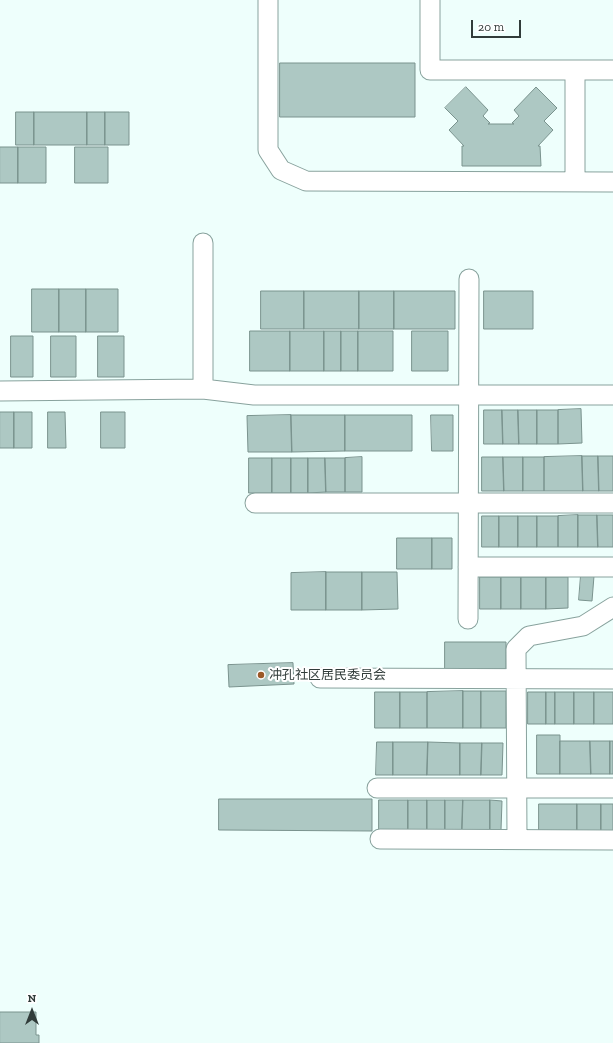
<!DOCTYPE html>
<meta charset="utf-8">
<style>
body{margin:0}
#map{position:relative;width:613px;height:1043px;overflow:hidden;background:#eefffc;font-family:"Zilla Slab",serif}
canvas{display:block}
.north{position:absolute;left:12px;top:991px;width:40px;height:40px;-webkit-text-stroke:3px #fff;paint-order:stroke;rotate:0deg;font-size:11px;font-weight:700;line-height:16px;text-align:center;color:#313c3a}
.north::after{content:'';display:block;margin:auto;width:14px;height:18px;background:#313c3a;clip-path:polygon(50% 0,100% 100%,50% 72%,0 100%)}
.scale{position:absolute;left:471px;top:20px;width:50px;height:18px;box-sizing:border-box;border:2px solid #313c3a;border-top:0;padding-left:5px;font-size:12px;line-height:14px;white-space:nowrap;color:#313c3a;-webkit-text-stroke:3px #fff;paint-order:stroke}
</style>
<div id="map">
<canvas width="613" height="1043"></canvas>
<div class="north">N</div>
<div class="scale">20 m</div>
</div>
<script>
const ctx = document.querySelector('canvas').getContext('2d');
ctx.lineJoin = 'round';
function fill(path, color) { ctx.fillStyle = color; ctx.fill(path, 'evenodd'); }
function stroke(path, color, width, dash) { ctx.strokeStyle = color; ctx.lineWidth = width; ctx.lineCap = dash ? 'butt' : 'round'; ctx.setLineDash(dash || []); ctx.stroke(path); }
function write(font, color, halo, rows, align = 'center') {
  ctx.font = font + ' "Zilla Slab","Noto Sans SC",serif'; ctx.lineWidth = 4; ctx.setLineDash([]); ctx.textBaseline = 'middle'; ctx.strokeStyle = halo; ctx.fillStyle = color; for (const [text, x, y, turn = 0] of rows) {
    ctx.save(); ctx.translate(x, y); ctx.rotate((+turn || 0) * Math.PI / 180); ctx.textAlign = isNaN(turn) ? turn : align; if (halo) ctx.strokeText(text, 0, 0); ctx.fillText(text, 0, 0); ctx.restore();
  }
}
const building = new Path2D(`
 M280 63H415V117H280Z
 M466 87 488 110 483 116 490 123 488 124H514L512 123 519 116 514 110 536 87 557 108 544 121 553 130 538 146H540L541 166H462V146H464L449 130 458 121 445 108Z
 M16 112H34V145H16Z
 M34 112H87V145H34Z
 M87 112H105V145H87Z
 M105 112H129V145H105Z
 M0 147H18V183H0Z
 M18 147H46V183H18Z
 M75 147H108V183H75Z
 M32 289H59V332H32Z
 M59 289H86V332H59Z
 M86 289H118V332H86Z
 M261 291H304V329H261Z
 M304 291H359V329H304Z
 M359 291H394V329H359Z
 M394 291H455V329H394Z
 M484 291H533V329H484Z
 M250 331H290V371H250Z
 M290 331H324V371H290Z
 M324 331H341V371H324Z
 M341 331H358V371H341Z
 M358 331H393V371H358Z
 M412 331H448V371H412Z
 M11 336H33V377H11Z
 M51 336H76V377H51Z
 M98 336H124V377H98Z
 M581 409 582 443 558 444V410Z
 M484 410H502L503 444H484Z
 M502 410H518L519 444H503Z
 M518 410H537V444H519Z
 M537 410H558V444H537Z
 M0 412H14V448H0Z
 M14 412H32V448H14Z
 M48 412H65L66 448H48Z
 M101 412H125V448H101Z
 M291 415H345V451L292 452Z
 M291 415 292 452H248L247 416Z
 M345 415H412V451H345Z
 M431 415H453V451H432Z
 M582 456 583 491H544V457Z
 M582 456H598L599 491H583Z
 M598 456H613V491H599Z
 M362 457V492H345V458Z
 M482 457H503L504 491H482Z
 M503 457H523V491H504Z
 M523 457H544V491H523Z
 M249 458H272V493H249Z
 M272 458H291V493H272Z
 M291 458H308V493H291Z
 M308 458H325L326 492 308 493Z
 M325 458H345V492H326Z
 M578 515V547H558V516Z
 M578 515H597L598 547H578Z
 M597 515H613V547H598Z
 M482 516H499V547H482Z
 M499 516H518V547H499Z
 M518 516H537V547H518Z
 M537 516H558V547H537Z
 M397 538H432V569H397Z
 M432 538H452V569H432Z
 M326 572V610H291V573Z
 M326 572H362V610H326Z
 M362 572H397L398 609 362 610Z
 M581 575 594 576 592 601 579 600Z
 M480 577H501V609H480Z
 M501 577H521V609H501Z
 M521 577H546V609H521Z
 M546 577H568V608L546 609Z
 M445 642H506V669H445Z
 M293 663 294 684 229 687 228 665Z
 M463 691V728H427V692Z
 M463 691H481V728H463Z
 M481 691H506V728H481Z
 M375 692H400V728H375Z
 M400 692H427V728H400Z
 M528 692H546V724H528Z
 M546 692H555V724H546Z
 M555 692H574V724H555Z
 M574 692H594V724H574Z
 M594 692H613V724H594Z
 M537 735H560V774H537Z
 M560 741H590L591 774H560Z
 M590 741H610V774H591Z
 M610 741H613V774H610Z
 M377 742H393V775H376Z
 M393 742H428L427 775H393Z
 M428 742 460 743V775H427Z
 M460 743H482L481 775H460Z
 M482 743H503L502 775H481Z
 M219 799H372V831L219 830Z
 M379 800H408V830H379Z
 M408 800H427V830H408Z
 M427 800H445V830H427Z
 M445 800H463L462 830H445Z
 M463 800H490V830H462Z
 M490 800 502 801 501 830H490Z
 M539 804H577V835H539Z
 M577 804H601V835H577Z
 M601 804H613V835H601Z
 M0 1012H36V1035H39V1043H0Z`);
fill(building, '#adc8c3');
stroke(building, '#7a938e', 1);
const minor = new Path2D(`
 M268 0V150L281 170 306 181 613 182
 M430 0V70H575V182
 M575 70H613
 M203 389 254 395H613
 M0 391 203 389V243
 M255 503H613
 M468 567H613
 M468 619 469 279
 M320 678 613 679
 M377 788H613
 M380 839 613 840
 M517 839 516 649 529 636 583 626 613 607`);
stroke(minor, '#88a29d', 21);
stroke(minor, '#fff', 19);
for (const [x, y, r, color] of [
 [261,675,4,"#9b5827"]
]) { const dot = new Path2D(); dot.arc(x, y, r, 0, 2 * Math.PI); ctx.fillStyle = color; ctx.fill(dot); stroke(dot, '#fff', 1.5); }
write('13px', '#313c3a', '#fff', [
 ["冲孔社区居民委员会",269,675]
], 'left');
</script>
